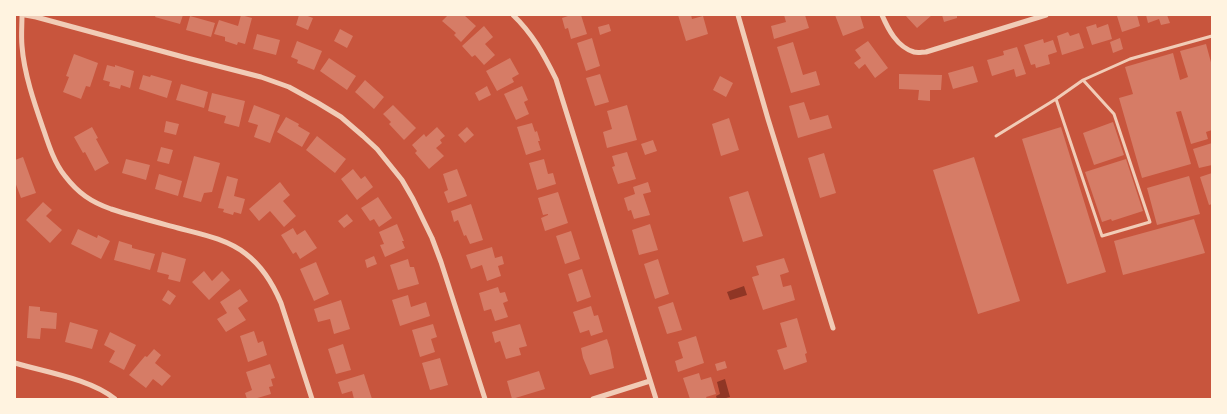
<!DOCTYPE html>
<style>
body{margin:0}
#map{position:relative;width:1227px;height:414px;overflow:hidden;background:#c8553d;font-family:"Roboto Serif",serif}
canvas{display:block}
.frame{position:absolute;inset:0;border:16px solid #fff3e0;pointer-events:none}
</style>
<div id="map">
<canvas width="1227" height="414"></canvas>
<div class="frame"></div>
</div>
<script>
const ctx = document.querySelector('canvas').getContext('2d');
ctx.lineJoin = 'round';
function fill(path, color) { ctx.fillStyle = color; ctx.fill(path, 'evenodd'); }
function stroke(path, color, width, dash) { ctx.strokeStyle = color; ctx.lineWidth = width; ctx.lineCap = dash ? 'butt' : 'round'; ctx.setLineDash(dash || []); ctx.stroke(path); }
fill(new Path2D(`
 M744 286 747 295 730 300 727 292Z
 M725 379 730 397 722 399H717L716 396 720 394 717 382Z`), '#8f3625');
fill(new Path2D(`
 M156 15H183L180 24 155 17Z
 M241 15 252 18 245 44 238 42 237 45 225 41V37L214 34 219 20 238 26Z
 M299 15H305L313 18 308 30 296 25Z
 M448 15H464L476 26 461 42 454 35 456 33 442 21Z
 M571 15H581L587 34 571 39 568 28 565 29 562 18Z
 M678 15H691L692 19 703 16 708 34 686 41Z
 M784 15H805L809 28 774 39 771 26 786 22Z
 M835 15H860L864 28 843 36Z
 M905 15H932L917 28Z
 M942 15H957V18L944 22Z
 M1120 15H1137L1140 26 1122 32 1117 16Z
 M1146 15H1167L1170 23 1161 25 1159 19 1148 23Z
 M190 16 215 23 211 37 186 30Z
 M609 24 611 31 600 35 598 27Z
 M1096 24 1097 28 1108 24 1112 39 1092 45 1086 27Z
 M484 26 493 37 485 44 495 55 484 65 475 55 472 57 462 46Z
 M340 29 353 36 347 48 334 41Z
 M1068 32 1070 36 1079 33 1084 48 1062 55 1057 36Z
 M257 34 280 40 276 55 253 49Z
 M592 38 600 66 586 71 577 43Z
 M1120 38 1123 49 1113 53 1110 42Z
 M1043 39 1044 43 1053 40 1057 52 1048 55 1050 64 1036 68 1035 64 1031 65 1024 45Z
 M297 41 322 51 314 70 297 63 298 60 291 57Z
 M868 41 888 68 875 78 865 64 859 69 854 63 861 58 855 50Z
 M793 42 803 75 816 71 820 85 791 93 777 47Z
 M1206 44 1212 66V130L1206 132 1208 139 1191 144 1181 111 1176 112 1191 164 1142 178 1119 98 1133 94 1125 67 1173 53 1180 80 1188 77 1180 51Z
 M1017 47 1026 74 1016 77 1014 69 992 76 987 60 1004 55 1003 51Z
 M74 54 98 63 90 87 86 86 81 99 63 92 69 77 66 76Z
 M329 58 356 76 347 90 320 71Z
 M510 58 519 74 512 78 514 82 497 91 486 71Z
 M107 65 115 67V65L134 71 130 88 121 85 120 89 109 86 110 82 103 80Z
 M973 66 978 82 953 89 948 73Z
 M600 74 609 102 595 106 586 78Z
 M899 74 942 75 941 90H930V101L918 100 919 90 899 89Z
 M143 75 150 77 151 75 172 81 167 98 139 89Z
 M720 76 733 83 726 97 713 90Z
 M365 80 384 97 374 109 355 92Z
 M181 84 208 92 204 108 176 100Z
 M487 86 491 95 479 101 475 93Z
 M522 86 528 100 524 102 529 114 516 120 504 94Z
 M212 93 245 101 239 127 224 123 226 116 208 111Z
 M804 102 810 120 828 115 832 128 798 138 789 106Z
 M254 105 280 115 270 143 254 137 258 125 248 122Z
 M393 105 416 128 404 140 389 124 391 122 383 114Z
 M627 105 637 140 607 148 603 132 612 129 607 111Z
 M286 117 299 124 298 126 310 133 302 147 277 132Z
 M729 118 739 150 721 156 712 124Z
 M166 121 179 124 176 135 164 132Z
 M1113 122 1124 155 1094 165 1083 133Z
 M532 123 535 132 537 131 540 141H538L541 150 526 155 517 127Z
 M92 127 98 138 96 139 109 163 95 171 85 152 83 153 74 137Z
 M437 127 445 136 440 140 442 143 436 148 444 156 429 169 415 153 417 151 412 145 424 134 426 137Z
 M467 127 474 135 465 143 458 135Z
 M1061 127 1106 272 1067 284 1022 139Z
 M317 136 346 159 335 173 306 150Z
 M653 140 657 151 645 155 641 144Z
 M1212 143V165L1199 168 1193 149Z
 M161 147 173 150 169 164 157 161Z
 M627 152 636 179 618 184 612 167 615 166 612 156Z
 M824 153 836 193 820 198 808 158Z
 M194 156 220 163 212 192 204 193 201 202 183 197Z
 M23 157 36 193 21 198 15 182V160Z
 M974 157 1020 301 978 314 933 170Z
 M126 159 150 165 146 180 122 173Z
 M544 159 548 174 553 173 556 184 537 190 529 163Z
 M1126 159 1143 211 1112 221 1111 219 1102 222 1085 172Z
 M353 169 361 179 365 176 373 187 357 200 341 179Z
 M457 169 467 196 448 203 444 192 448 190 443 174Z
 M1212 173V204L1209 205 1200 177Z
 M159 174 182 181 178 196 155 189Z
 M227 176 238 179 234 196 245 199 241 214 234 212 233 215 223 212 224 209 218 208Z
 M1189 176 1200 214 1157 225 1147 188Z
 M280 182 290 195 283 201 296 216 284 227 270 211 259 221 249 209Z
 M648 182 651 192 643 194 650 215 634 219 631 210 628 211 624 198 635 194 633 187Z
 M748 191 763 236 743 242 729 197Z
 M558 192 568 223 545 231 541 218 548 215V214L543 215 538 198Z
 M378 197 392 218 379 227 374 219 370 221 361 208Z
 M43 202 52 210 46 216 62 230 50 243 26 220Z
 M471 204 483 240 470 244 466 235 464 236 458 220 454 222 451 211Z
 M347 214 353 221 344 228 338 221Z
 M1194 219 1205 253 1123 275 1114 241Z
 M397 224 404 241H402L405 248 385 257 380 245 384 244 379 232Z
 M650 224 658 250 639 255 632 230Z
 M293 228 297 235 305 230 317 248 300 259 296 252 293 254 281 235Z
 M78 229 97 238 98 235 110 241 101 259 71 244Z
 M571 231 580 259 565 264 556 236Z
 M119 241 132 245V248L155 254 150 270 114 260Z
 M492 247 495 258 502 256 504 264 498 266 501 276 487 281 482 265 471 269 466 255Z
 M162 252 186 259 180 282 168 279 169 275 157 272Z
 M374 256 377 264 367 268 365 260Z
 M784 258 789 272 780 275 783 287 791 285 795 300 763 310 752 277 759 275 756 266Z
 M408 259 410 267H414L419 284 398 290 390 265Z
 M658 259 669 294 655 299 644 264Z
 M316 262 329 294 314 301 300 269Z
 M582 269 591 297 577 302 568 274Z
 M204 271 212 281 222 271 230 280 209 300 192 282Z
 M498 287 500 293 505 292 508 301 503 303 508 317 495 321 491 309 484 311 479 293Z
 M240 289 248 301 238 308 246 320 226 332 217 319 227 313 220 302Z
 M168 290 176 296 170 305 162 300Z
 M408 295 411 307 426 302 430 316 400 326 392 300Z
 M341 300 350 329 334 334 330 319 318 322 314 309Z
 M673 302 682 330 667 334 658 307Z
 M29 306 40 307V311L57 313 56 329 41 328 40 339 27 338Z
 M591 306 594 316 598 315 603 332 591 336 589 330 580 333 573 312Z
 M797 318 807 353 805 354 807 362 784 370 777 350 787 347 780 323Z
 M70 322 98 330 92 349 65 342Z
 M433 324 437 337 431 339 435 352 420 357 412 330Z
 M520 324 527 346 519 348 521 355 506 359 500 341 495 343 492 332Z
 M254 331 258 343 263 341 267 355 248 362 240 336Z
 M110 332 136 345 124 370 109 362 115 351 104 345Z
 M696 336 704 363 678 372 675 361 683 358 678 342Z
 M607 339 610 348 614 368 590 375 583 358 581 348Z
 M343 344 351 370 336 374 328 349Z
 M154 349 161 355 155 363 171 376 162 386 153 379 146 388 129 375 145 356 147 357Z
 M440 358 448 385 430 390 422 363Z
 M725 361 727 368 717 371 715 364Z
 M270 364 275 378 271 379 273 386 269 387 271 394 254 399H247L245 393 252 390 246 372Z
 M539 371 545 389 512 399 507 381Z
 M699 373 701 380 711 377 716 394 706 397 707 399H690L683 378Z
 M364 374 372 399H354L352 391 342 394 338 382Z`), '#d67c66');
stroke(new Path2D(`
 M1056 99 1102 236 1150 222 1114 114 1083 80
 M996 136 1056 99 1083 80 1130 59 1212 36`), '#f1ccb7', 3);
stroke(new Path2D(`
 M22 15C22 25 21 36 22 46 24 74 35 105 44 131 49 146 55 164 65 176 78 193 91 202 111 209 133 216 156 222 178 228 201 234 227 239 246 254 263 267 273 284 281 303L312 399
 M25 15 36 17 187 58 261 77 289 87 318 103 341 117 363 136 377 149 402 180 413 199 432 238 441 262 485 399
 M513 15C533 34 544 55 556 79L656 399
 M738 15 768 119 833 328
 M882 15C888 29 897 47 914 52 918 53 922 52 926 52L1046 15
 M15 363C45 372 91 379 115 399
 M593 399 650 381`), '#f1ccb7', 5);
</script>
